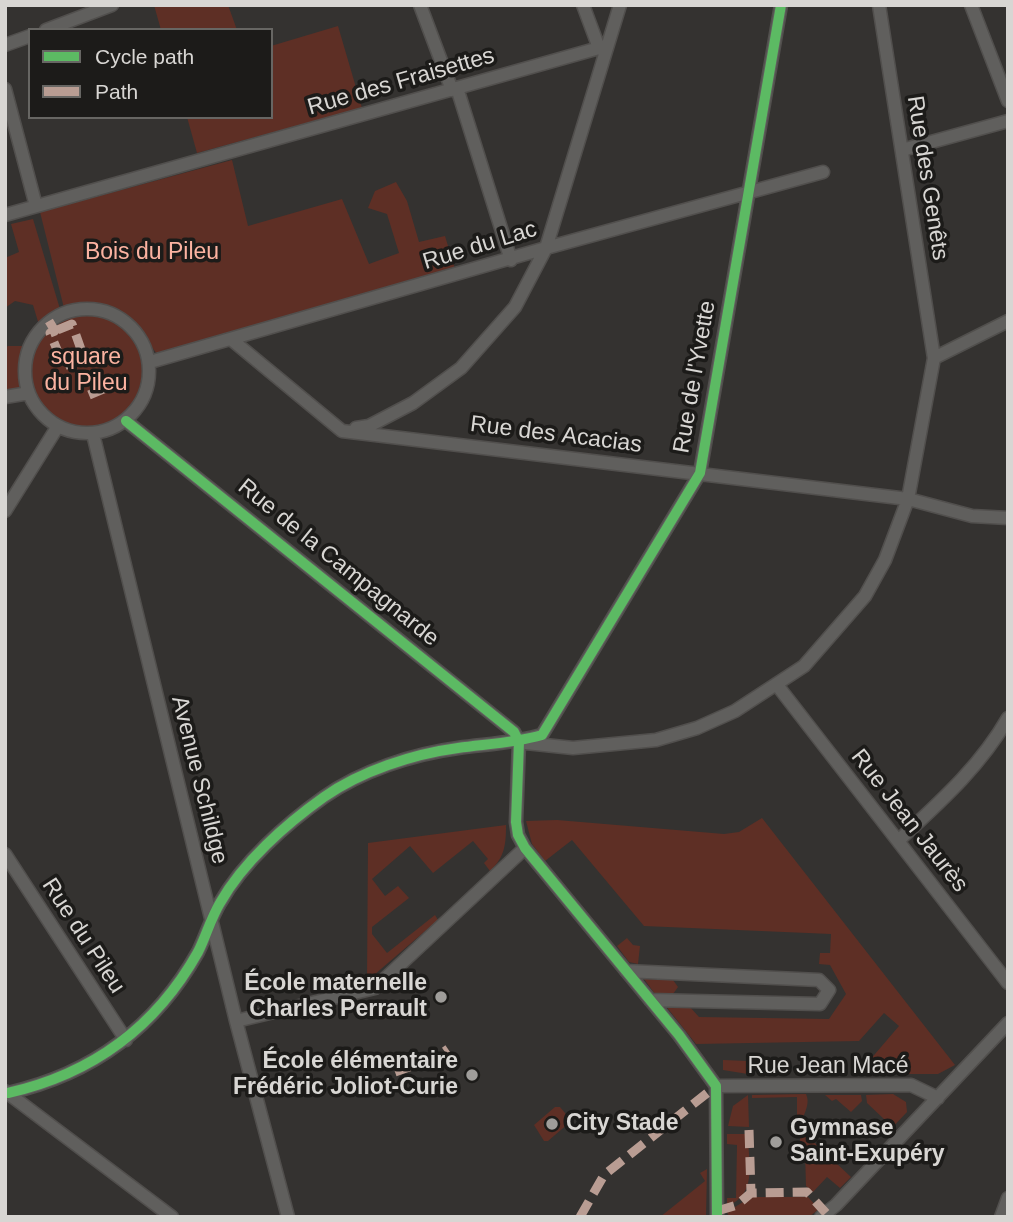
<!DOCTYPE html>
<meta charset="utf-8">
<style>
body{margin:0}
#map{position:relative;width:1013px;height:1222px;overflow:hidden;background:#343230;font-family:Helvetica,sans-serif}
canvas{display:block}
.frame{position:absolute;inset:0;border:7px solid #d8d6d3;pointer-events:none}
.legend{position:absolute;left:28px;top:28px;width:245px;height:91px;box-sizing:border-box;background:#1c1b19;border:2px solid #676663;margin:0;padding:9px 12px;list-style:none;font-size:21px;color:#d8d6d3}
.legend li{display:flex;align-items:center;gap:14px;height:35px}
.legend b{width:35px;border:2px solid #676663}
</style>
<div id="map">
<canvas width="1013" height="1222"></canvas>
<div class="frame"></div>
<ul class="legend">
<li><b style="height:9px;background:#5cba63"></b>Cycle path</li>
<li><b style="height:9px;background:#b99d93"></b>Path</li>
</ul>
</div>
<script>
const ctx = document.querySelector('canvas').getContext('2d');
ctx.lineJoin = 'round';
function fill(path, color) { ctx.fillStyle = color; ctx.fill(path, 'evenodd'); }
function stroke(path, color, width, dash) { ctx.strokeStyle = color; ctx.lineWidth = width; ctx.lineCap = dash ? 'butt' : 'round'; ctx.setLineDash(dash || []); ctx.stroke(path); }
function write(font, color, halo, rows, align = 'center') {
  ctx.font = font + ' Helvetica,sans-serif'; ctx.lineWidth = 7; ctx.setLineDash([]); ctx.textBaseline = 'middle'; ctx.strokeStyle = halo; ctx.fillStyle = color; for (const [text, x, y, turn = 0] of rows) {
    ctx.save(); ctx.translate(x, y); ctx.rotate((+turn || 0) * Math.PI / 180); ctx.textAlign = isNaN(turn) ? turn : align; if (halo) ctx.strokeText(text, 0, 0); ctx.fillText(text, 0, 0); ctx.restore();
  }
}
fill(new Path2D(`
 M154 5H228L237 30H161Z
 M338 26 362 108 197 153 187 117H271V46Z
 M232 160 248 226 342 199 369 264 399 253 387 214 368 208 375 191 396 182 407 201 419 242 445 236 455 269 157 354 130 318 99 305 64 308 40 212Z
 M33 219 60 309 39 325 33 305 15 301 5 308V258L19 252 11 224Z
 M30 371a56 56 0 1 1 112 0a56 56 0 1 1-112 0Z
 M8 346H29L23 366 26 387 5 390V348Z
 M762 818 955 1065 938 1074H861L860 1061H869L899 1026 884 1013 859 1041 696 1044 665 1005 689 1006 699 1017 829 1019 846 994 830 965 819 964 820 953H830L831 934 644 926 572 840 545 861 532 844 526 821 557 820 724 834 739 832Z
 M506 825C506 844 505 857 490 871L484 863 488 859 473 841 433 873 410 846 372 879 385 896 398 886 409 898 372 927V934L387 953 435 915 438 920 367 981 368 843Z
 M627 938 633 945 640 946 638 964 629 962 617 946Z
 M644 979 673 980 678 987 673 994H655Z
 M723 1060 748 1061V1074L723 1070Z
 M806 1094C812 1107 799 1117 802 1131L851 1177 840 1188 827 1177 813 1192 806 1186 805 1151H800V1134H792V1124H797V1097L752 1098V1095Z
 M893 1094 906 1102 907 1112 888 1132 881 1127 886 1121 867 1103 866 1095Z
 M748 1095 749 1127 728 1126 733 1106Z
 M825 1095H861L862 1101 851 1112 836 1099 832 1101Z
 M555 1107H560L570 1119 569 1123 548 1141H544L534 1125Z
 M727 1134H745L748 1138C749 1164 757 1195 727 1206V1198H736L737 1145 727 1144Z
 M707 1169 706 1217H660L705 1181 700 1173Z
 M751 1197H808L819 1209 809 1217H729L727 1212Z`), '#5e2f25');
const minor = new Path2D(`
 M420 5 452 90
 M583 5 599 48
 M971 5 1008 101
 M46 30 112 5
 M5 45 30 36
 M457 88 511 260
 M5 89 36 206
 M902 150 1008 121
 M5 215 599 48 606 50
 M25 371a62 62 0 1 1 124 0a62 62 0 1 1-124 0Z
 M232 340 342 431 908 499 972 516 1008 518
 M934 358 1008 321
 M150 362 546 248 823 172
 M5 397 29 393
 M126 421 514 732 519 742 516 822 518 835 525 848 679 1035 716 1086 717 1217
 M356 428 369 426 413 403 461 368 515 307 546 248 620 5
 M93 434 236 1021 288 1217
 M5 511 58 426
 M777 685 1008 983
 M526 743 573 748 656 740 697 728 735 711 804 666 865 596 885 560 908 499 934 358 879 5
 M898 841C939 803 980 767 1008 718
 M5 854 126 1040
 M626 971 819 980 829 990 820 1004 650 1000
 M236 1021 375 988 525 848
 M716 1086 911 1085 938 1098
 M5 1091 172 1217
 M8 1093C92 1074 156 1027 198 952 206 936 211 918 220 903 243 862 286 824 324 797 361 771 413 754 458 748 487 744 514 743 542 735L700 473 781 5
 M821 1217 836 1205 1008 1023
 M1001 1217 1008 1198`);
stroke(minor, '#514f4d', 15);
stroke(minor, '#605f5d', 12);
stroke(new Path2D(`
 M49 321 55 331 50 333 64 366 84 358 72 324 55 331
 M89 395 113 385
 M395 1072 435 1058 448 1049
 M749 1130 751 1193
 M717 1211 737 1205 751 1193 807 1192 826 1213
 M580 1217 604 1175 716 1086`), '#b99d93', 9, [18, 9]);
stroke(new Path2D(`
 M126 421 514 732 519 742 516 822 518 835 525 848 679 1035 716 1086 717 1217
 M8 1093C92 1074 156 1027 198 952 206 936 211 918 220 903 243 862 286 824 324 797 361 771 413 754 458 748 487 744 514 743 542 735L700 473 781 5`), '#5cba63', 10);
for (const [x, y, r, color] of [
 [441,997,7,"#9f9d9a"],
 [472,1075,7,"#9f9d9a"],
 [552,1124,7,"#9f9d9a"],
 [776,1142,7,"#9f9d9a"]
]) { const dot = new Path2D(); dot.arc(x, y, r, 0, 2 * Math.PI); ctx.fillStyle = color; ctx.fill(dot); stroke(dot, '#1c1b19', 2.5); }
write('23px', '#d8d6d3', '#1c1b19', [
 ["Rue des Fraisettes",401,82,-16],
 ["Rue des Genêts",927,178,81],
 ["Rue du Lac",480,246,-17],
 ["Rue de l'Yvette",695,377,-80],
 ["Rue des Acacias",556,435,7],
 ["Rue de la Campagnarde",338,563,39],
 ["Avenue Schildge",199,780,76],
 ["Rue Jean Jaurès",909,821,52],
 ["Rue du Pileu",83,936,57],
 ["Rue Jean Macé",828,1067]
]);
write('23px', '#fcb3a1', '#1c1b19', [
 ["Bois du Pileu",152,253],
 ["square",86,358],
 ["du Pileu",86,384]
]);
write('bold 23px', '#d8d6d3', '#1c1b19', [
 ["École maternelle",427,984],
 ["Charles Perrault",427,1010],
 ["École élémentaire",458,1062],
 ["Frédéric Joliot-Curie",458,1088],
 ["City Stade",566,1124,"left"],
 ["Gymnase",790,1129,"left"],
 ["Saint-Exupéry",790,1155,"left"]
], 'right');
</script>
